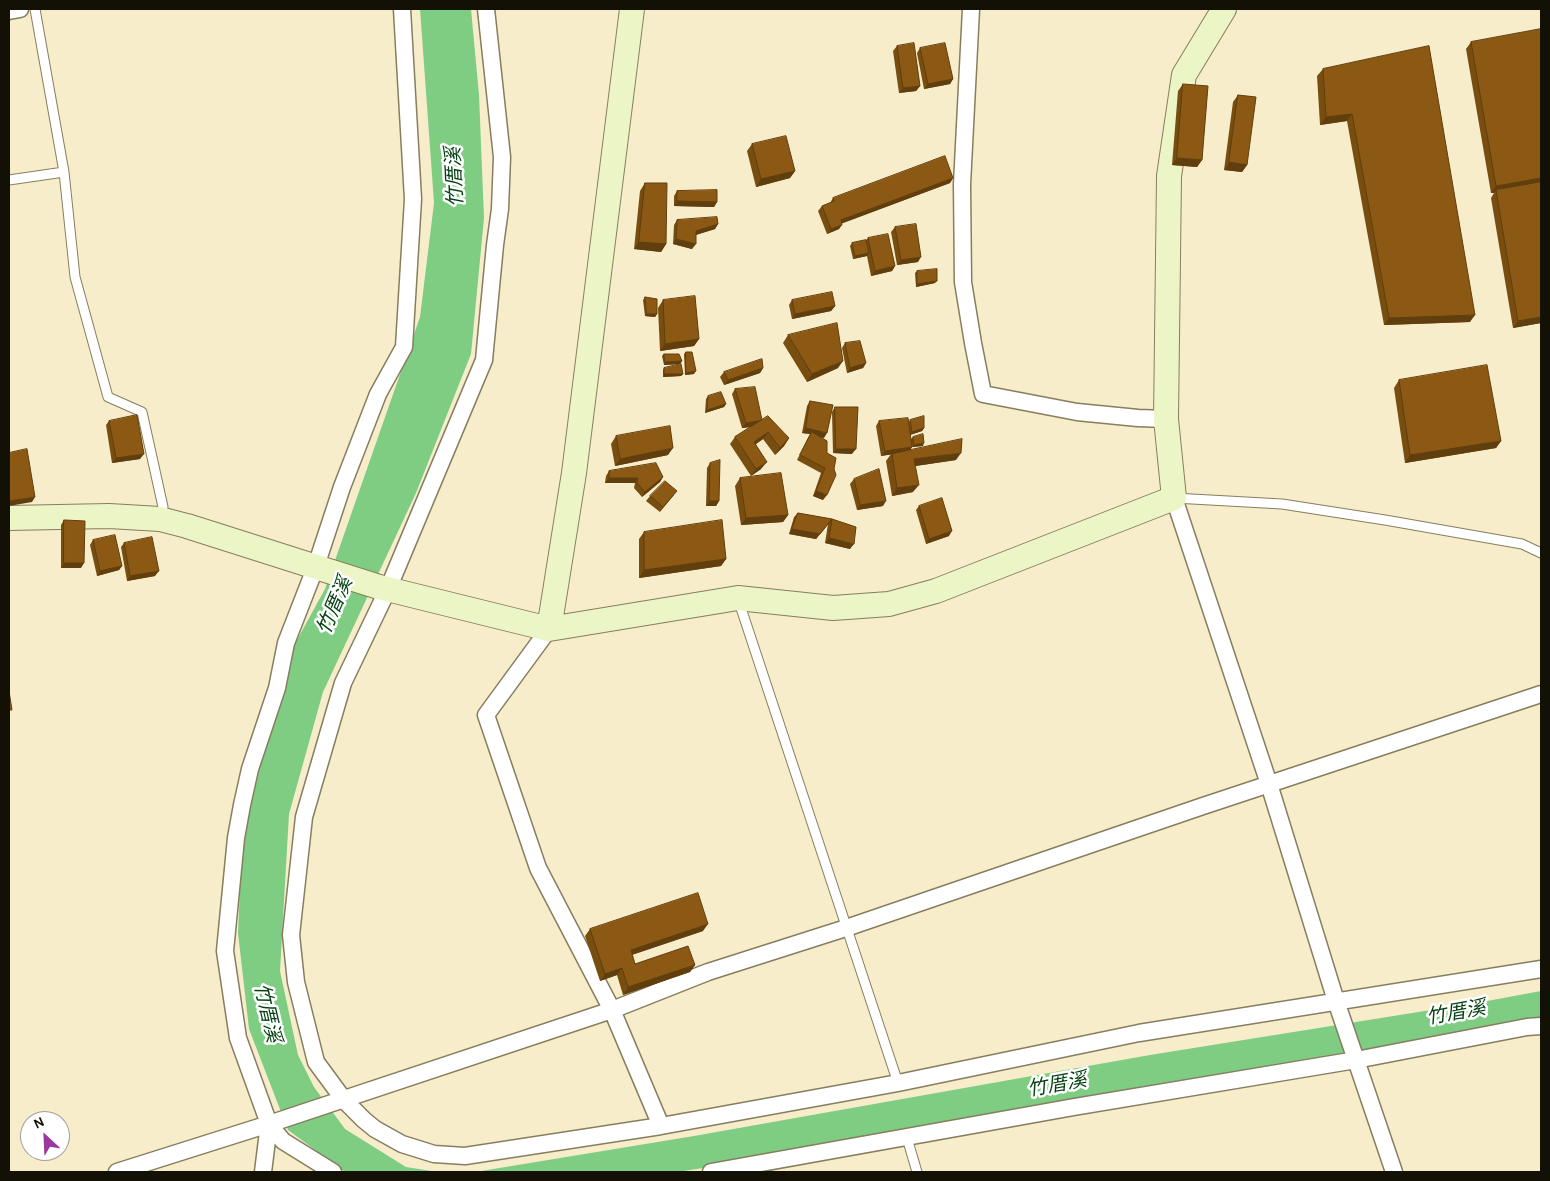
<!DOCTYPE html>
<meta charset="utf-8">
<style>
body{margin:0}
#map{position:relative;width:1550px;height:1181px;overflow:hidden;background:#f7edcb;font-family:Karla,sans-serif}
canvas{display:block}
.frame{position:absolute;inset:0;border:10px solid #131005;pointer-events:none}
.north{position:absolute;left:20px;top:1111px;width:50px;height:50px;box-sizing:border-box;background:#fff;border:1px solid #a19f9b;border-radius:50%;rotate:335deg;font-size:14px;font-weight:700;line-height:20px;text-align:center;color:#131005}
.north::after{content:'';display:block;margin:auto;width:18px;height:22px;background:#9b389f;clip-path:polygon(50% 0,100% 100%,50% 72%,0 100%)}
</style>
<div id="map">
<canvas width="1550" height="1181"></canvas>
<div class="frame"></div>
<div class="north">N</div>
</div>
<script>
const ctx = document.querySelector('canvas').getContext('2d');
ctx.lineJoin = 'round';
function fill(path, color) { ctx.fillStyle = color; ctx.fill(path, 'evenodd'); }
function stroke(path, color, width, dash) { ctx.strokeStyle = color; ctx.lineWidth = width; ctx.lineCap = dash ? 'butt' : 'round'; ctx.setLineDash(dash || []); ctx.stroke(path); }
function write(font, color, halo, rows, align = 'center') {
  ctx.font = font + ' Karla,"Noto Sans TC",sans-serif'; ctx.lineWidth = 5; ctx.setLineDash([]); ctx.textBaseline = 'middle'; ctx.strokeStyle = halo; ctx.fillStyle = color; for (const [text, x, y, turn = 0] of rows) {
    ctx.save(); ctx.translate(x, y); ctx.rotate((+turn || 0) * Math.PI / 180); ctx.textAlign = isNaN(turn) ? turn : align; if (halo) ctx.strokeText(text, 0, 0); ctx.fillText(text, 0, 0); ctx.restore();
  }
}
fill(new Path2D(`
 M420 9H471L479 95 484 218 471 354 416 493 323 692 289 814 280 971 298 1055 314 1087 345 1129 406 1167 438 1172H345L288 1130 249 1029 238 933 243 821 286 660 325 589 420 317 434 203Z
 M1541 991V1029L901 1138 677 1172H475L694 1136 1150 1055 1487 1001Z`), '#7fcd83');
const lane = new Path2D(`
 M35 9 64 172 75 277 108 397 142 412 163 507 160 519
 M9 180 64 172
 M1174 498 1282 504 1385 520 1522 544 1541 553
 M738 599 898 1083
 M907 1138 917 1172`);
const street = new Path2D(`
 M486 9 502 157 500 209 495 245 484 360 388 589 343 683 304 817 291 935 296 982 316 1062 344 1100 364 1120 375 1129 402 1144 434 1154 465 1156 661 1126 898 1083 1139 1033 1541 969
 M971 9 962 184 963 282 973 343 983 394 1077 412 1138 418 1166 419
 M9 11 20 9
 M1174 498 1269 784 1336 1001 1394 1172
 M549 629 486 715 538 868 612 1010 661 1126
 M117 1172 269 1124 612 1010 708 972 846 928 1203 806 1541 694
 M263 1172 269 1124
 M333 1172 283 1141 269 1124 238 1038 225 951 236 838 242 805 250 769 277 688 286 643 316 566 342 487 378 394 404 347 413 199 402 9
 M711 1172 1074 1107 1356 1060 1527 1027 1541 1026`);
const secondary = new Path2D(`
 M9 518 109 516 160 519 187 526 379 587 549 629 738 598 833 608 889 604 936 591 1174 498 1166 419 1169 176 1184 75 1224 9
 M549 629 574 473 632 9`);
stroke(lane, '#867e5e', 11);
stroke(street, '#867e5e', 19);
stroke(secondary, '#867e5e', 26);
stroke(lane, '#fff', 9);
stroke(street, '#fff', 16);
stroke(secondary, '#ecf5c6', 24);
fill(new Path2D(`
 M1541 29V323L1513 328 1491 198 1494 193H1491L1466 49 1471 42Z
 M897 46 920 86 916 91 899 93 893 51Z
 M1429 46 1470 322 1384 325 1347 121 1320 125 1317 76 1323 69Z
 M920 48 953 79 950 84 924 89 917 53Z
 M1183 84 1202 160 1197 167 1172 165 1178 91Z
 M1238 95 1247 165 1242 172 1224 170 1233 102Z
 M752 144 795 171 790 178 756 187 747 151Z
 M953 178 950 183 842 223 839 229 827 234 818 211 822 206 830 203 833 198Z
 M645 183 666 244 661 252 634 249 640 191Z
 M677 191 717 202 714 207 674 206V196Z
 M677 220 718 224 715 229 696 235 692 249 673 244 674 225Z
 M895 227 918 262 897 265 891 232Z
 M868 238 895 266 892 271 871 276 867 256 853 259 850 246 852 243 866 240Z
 M917 271 935 283 916 287 915 273Z
 M645 297 657 314 655 317 645 316 643 300Z
 M663 300 699 339 694 346 660 351 658 308Z
 M792 300 835 306 831 311 792 319 789 305Z
 M788 335 838 368 807 382 783 343Z
 M845 343 866 363 863 368 847 373 842 348Z
 M686 352 694 374 685 375 684 354Z
 M664 354 682 361 680 364 664 365 662 356Z
 M664 368 683 374 681 376 663 377V370Z
 M763 368 760 373 724 385 720 377 724 372Z
 M1399 380 1501 441 1496 448 1405 463 1394 388Z
 M735 389 762 420 789 438 784 446 775 455 763 439 756 444 761 469 751 476 730 444 735 437 751 427 742 428 732 394Z
 M708 396 726 404 724 407 705 413 706 399Z
 M810 401 824 438 819 437 827 441 823 500 813 496 821 473 797 460 810 434 802 433 807 406Z
 M835 407 852 454 833 453 832 412Z
 M910 420 924 428 922 431 910 435 911 439 913 437 923 446 912 447 910 450 956 460 915 466 913 492 892 496 886 461 891 454 881 456 876 426 879 421 909 422Z
 M109 421 140 459 112 463 106 425Z
 M616 436 668 455 615 466 611 444Z
 M710 463 719 501 716 506H706L707 468Z
 M609 471 663 477 660 482 642 497 634 488 635 483H605L606 476Z
 M740 478 788 515 783 522 741 525 735 486Z
 M854 479 883 506 857 510 850 484Z
 M674 495 660 512 646 501 650 496Z
 M919 506 949 536 926 544 916 510Z
 M798 513 832 519 850 549 825 543 828 524 816 539 789 534 794 517Z
 M64 520 81 568H61V525Z
 M644 532 726 559 721 566 639 578V539Z
 M93 540 122 566 119 570 97 576 90 545Z
 M124 543 155 576 127 581 121 547Z
 M590 929 703 931 632 955 635 964 695 965 690 972 623 995 617 975 600 981 585 936Z`), '#784d10');
fill(new Path2D(`
 M953 79 950 84 924 89 928 84Z
 M920 86 916 91 899 93 903 88Z
 M1352 114 1347 121 1320 125 1326 117Z
 M1177 158 1202 160 1197 167 1172 165Z
 M1229 162 1247 165 1242 172 1224 170Z
 M795 171 790 178 756 187 761 179Z
 M953 178 950 183 838 225 841 220Z
 M1541 178V184L1496 190 1494 193H1491L1496 186Z
 M677 201 717 202 714 207 674 206Z
 M718 224 715 229 692 236 696 231Z
 M842 225 839 229 827 234 831 229Z
 M676 239 696 244 692 249 673 244Z
 M639 242 666 244 661 252 634 249Z
 M869 253 867 256 853 259 855 256Z
 M921 257 918 262 897 265 901 260Z
 M895 266 892 271 871 276 875 271Z
 M937 281 935 283 916 287 917 284Z
 M835 306 831 311 792 319 795 314Z
 M647 314H657L655 317 645 316Z
 M1475 315 1470 322 1384 325 1389 318Z
 M1541 317V323L1513 328 1518 321Z
 M699 339 694 346 660 351 665 344Z
 M682 361 680 364 664 365 665 362Z
 M843 361 838 368 807 382 812 374Z
 M866 363 863 368 847 373 850 368Z
 M763 368 760 373 724 385 728 380Z
 M696 371 694 374 685 375 686 373Z
 M664 374H683L681 376 663 377Z
 M726 404 724 407 705 413 707 410Z
 M762 421 759 426 742 428 746 423Z
 M806 428 827 433 824 438 810 434 812 432 810 434 802 433Z
 M924 428 922 431 910 435 912 432Z
 M768 432 763 439 749 449 754 442Z
 M789 438 784 446 775 455 780 448Z
 M1501 441 1496 448 1405 463 1410 455Z
 M924 443 923 446 912 447 914 445Z
 M912 447 909 452 881 456 885 451Z
 M673 448 668 455 615 466 620 459Z
 M836 449H856L852 454 833 453Z
 M961 453 956 460 909 467 914 459Z
 M144 454 140 459 112 463 116 458Z
 M767 462 761 469 751 476 756 469Z
 M663 477 660 482 642 497 645 492Z
 M609 478H638L635 483H605Z
 M919 485 913 492 892 496 897 488Z
 M816 491 827 495 823 500 813 496Z
 M35 497 32 502 9 506V501Z
 M709 501H719L716 506H706Z
 M886 501 883 506 857 510 860 505Z
 M788 515 783 522 741 525 746 518Z
 M832 519 816 539 789 534 792 529Z
 M952 531 949 536 926 544 929 539Z
 M829 538 854 544 850 549 825 543Z
 M726 559 721 566 639 578 644 570Z
 M64 563H84L81 568H61Z
 M122 566 119 570 97 576 100 571Z
 M159 571 155 576 127 581 130 576Z
 M708 924 703 931 625 957 631 950Z
 M695 965 690 972 623 995 628 987Z
 M622 968 617 975 600 981 605 974Z`), '#613e0d');
const building = new Path2D(`
 M1541 29V178L1496 186 1471 42Z
 M914 43 920 86 903 88 897 46Z
 M945 43 953 79 928 84 920 48Z
 M1429 46 1475 315 1389 318 1352 114 1326 117 1323 69Z
 M1183 84 1208 86 1202 160 1177 158Z
 M1238 95 1256 97 1247 165 1229 162Z
 M786 136 795 171 761 179 752 144Z
 M945 156 953 178 841 220 842 225 831 229 822 206 834 201 833 198Z
 M1541 182V317L1518 321 1496 190Z
 M645 183H667L666 244 639 242Z
 M717 190V202L677 201V191Z
 M717 217 718 224 696 231V244L676 239 677 220Z
 M916 224 921 257 901 260 895 227Z
 M888 234 895 266 875 271 868 238Z
 M866 240 869 253 855 256 852 243Z
 M937 269V281L917 284V271Z
 M832 292 835 306 795 314 792 300Z
 M695 296 699 339 665 344 663 300Z
 M645 297 657 299V314H647Z
 M837 323 843 361 812 374 788 335Z
 M860 341 866 363 850 368 845 343Z
 M686 352H692L696 371 686 373Z
 M664 354H679L682 361 665 362Z
 M762 359 763 368 728 380 724 372Z
 M681 364 683 374H664V368Z
 M1487 365 1501 441 1410 455 1399 380Z
 M755 387 762 420 759 421 746 423 735 389Z
 M721 392 726 404 707 410 708 396Z
 M810 401 833 405 827 433 806 428Z
 M835 407H858L856 449H836Z
 M137 415 144 454 116 458 109 421Z
 M768 416 789 438 780 448 768 432 754 442 767 462 756 469 735 437Z
 M924 416V428L912 432 910 420Z
 M908 418 912 447 885 451 879 421Z
 M670 426 673 448 620 459 616 436Z
 M812 432 827 441V453L836 458 834 469 836 475 827 495 816 491 825 468 800 455Z
 M923 434 924 443 914 445 913 437Z
 M962 439 961 453 914 459 919 485 897 488 892 454Z
 M27 449 35 497 9 501V453Z
 M720 460 719 501H709L710 463Z
 M656 463 663 477 645 492 637 483 638 478H609V471Z
 M879 469 886 501 860 505 854 479Z
 M781 473 788 515 746 518 740 478Z
 M665 481 677 491 663 507 650 496Z
 M942 498 952 531 929 539 919 506Z
 M798 513 832 519 856 527 854 544 829 538 832 519 820 534 792 529Z
 M64 520 85 521 84 563H64Z
 M722 520 726 559 644 570V532Z
 M115 535 122 566 100 571 93 540Z
 M152 537 159 571 130 576 124 543Z
 M9 691 12 710H9Z
 M698 893 708 924 631 950 635 964 688 946 695 965 628 987 622 968 605 974 590 929Z`);
fill(building, '#8b5913');
stroke(building, '#613e0d', 1);
write('italic 20px', '#043f10', '#fff', [
 ["竹厝溪",455,177,-93],
 ["竹厝溪",335,606,-67],
 ["竹厝溪",267,1013,77],
 ["竹厝溪",1456,1013,-10],
 ["竹厝溪",1057,1085,-10]
]);
</script>
